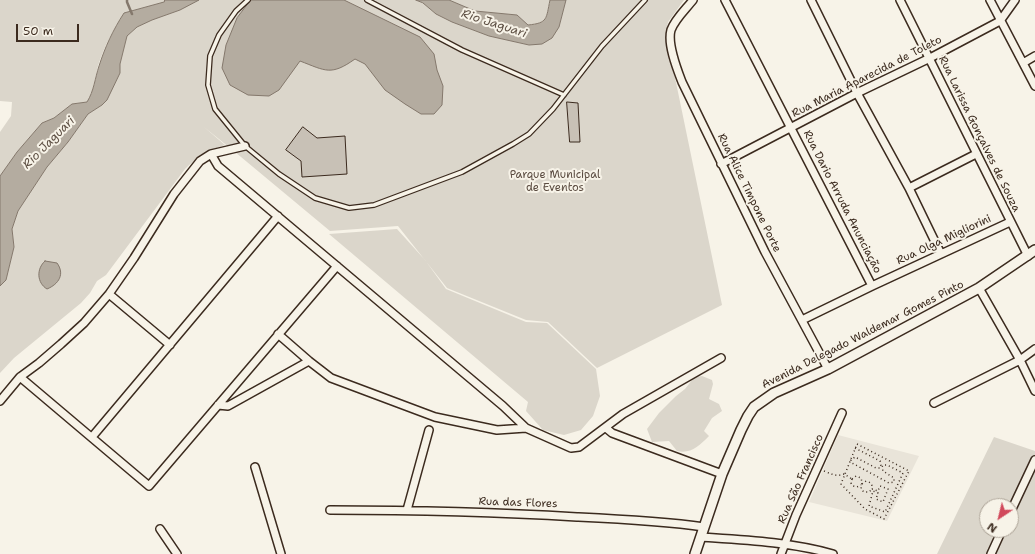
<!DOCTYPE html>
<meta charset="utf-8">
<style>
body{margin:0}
#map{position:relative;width:1035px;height:554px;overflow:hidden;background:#f7f3e8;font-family:"Shantell Sans",sans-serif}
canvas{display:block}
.north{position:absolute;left:979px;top:498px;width:40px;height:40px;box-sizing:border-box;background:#f7f3e8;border:1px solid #aca397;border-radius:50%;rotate:215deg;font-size:11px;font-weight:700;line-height:16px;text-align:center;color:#3b2a1e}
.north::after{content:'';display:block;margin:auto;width:14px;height:18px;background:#d1495b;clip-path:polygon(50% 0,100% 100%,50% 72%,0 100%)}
.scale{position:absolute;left:16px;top:24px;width:63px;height:18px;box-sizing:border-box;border:2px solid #3b2a1e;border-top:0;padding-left:5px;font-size:12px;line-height:14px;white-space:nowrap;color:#3b2a1e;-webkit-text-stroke:3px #f7f3e8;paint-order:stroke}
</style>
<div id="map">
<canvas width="1035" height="554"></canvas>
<div class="north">N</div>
<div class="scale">50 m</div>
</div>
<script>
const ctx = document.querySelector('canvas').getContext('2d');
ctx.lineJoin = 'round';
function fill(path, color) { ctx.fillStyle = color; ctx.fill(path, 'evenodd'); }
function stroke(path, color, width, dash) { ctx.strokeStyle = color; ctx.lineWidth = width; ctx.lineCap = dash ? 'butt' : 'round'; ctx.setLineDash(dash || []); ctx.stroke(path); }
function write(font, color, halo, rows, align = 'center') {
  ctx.font = font + ' "Shantell Sans",sans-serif'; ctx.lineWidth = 4; ctx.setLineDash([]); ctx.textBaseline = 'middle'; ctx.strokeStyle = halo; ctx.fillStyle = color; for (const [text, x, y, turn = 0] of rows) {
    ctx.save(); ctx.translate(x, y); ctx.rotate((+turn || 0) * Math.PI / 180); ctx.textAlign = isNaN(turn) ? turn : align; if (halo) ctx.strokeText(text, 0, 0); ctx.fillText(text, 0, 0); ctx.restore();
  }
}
fill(new Path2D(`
 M838 435 919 456 887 521 809 502Z`), '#e9e4d9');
fill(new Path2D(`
 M0 0H165L164 2 124 13C113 30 104 47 98 66 95 78 94 91 87 102L72 104 54 118 42 123 17 152 0 176V132L11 116 12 102 0 101Z
 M197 0H416L423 3 436 14 452 22 489 36 529 45 559 27 566 0H684L668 22 666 34 722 305 597 368 548 322 526 320 447 288 398 226 330 231 235 152 204 127 225 145C208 150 197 157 185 169L106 275 97 281 90 293 81 303 14 358 0 373V286L6 280 14 247 12 229 18 211 47 167 68 142 88 114 102 105 120 73V64L127 36 137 27 152 20 180 10Z
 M449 0H550C546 19 548 23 527 25L517 15 475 11Z
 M397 229 425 260 446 289 526 322 547 323 596 369 600 396 593 416 581 430 564 435 543 430 526 411 528 402 329 234Z
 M702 376 712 380 713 384 709 399 719 404 722 411 712 418 704 431 709 436C699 446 691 454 677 451L669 441 652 442 647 429 659 413 676 396 685 389 692 380 695 377Z
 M994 437 1035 451V554H937ZM987 506H1011V530H987Z`), '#dbd6cb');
const water = new Path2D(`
 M165 0H199L180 10 152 20 137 27 127 36 120 64V73L107 100 102 105 88 114 68 142 47 167 18 211 12 229 14 247 6 280 0 286V176L17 152 42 123 54 118 72 104 87 102C94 91 95 78 99 66 105 47 113 30 124 13L164 2Z
 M251 0H344L420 37 434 54 437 70 443 86 442 105 434 114H421L405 104 385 90 365 64 355 59C331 76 326 71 300 61L279 90 269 96 248 95 230 85 222 68 226 45 237 18Z
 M416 0H449L475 11 517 15 528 25C548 23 546 19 550 0H566L559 27 552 38 542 44 529 45 489 36 452 22 436 14 423 3Z
 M45 261 57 263C65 274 59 284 47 289 37 283 36 269 45 261Z`);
fill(water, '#b4aca0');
stroke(water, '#84786c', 1);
stroke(new Path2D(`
 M127 0V2L132 14`), '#84786c', 2.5);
const building = new Path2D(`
 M567 102 578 103 580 142H570Z
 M303 127 317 138 345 136 347 174 302 177 301 161 286 150Z`);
fill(building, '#c8c1b6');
stroke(building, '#3b2a1e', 1);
const service = new Path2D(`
 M248 0 236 11 219 35 210 56 208 85 215 109 245 146 279 174 315 198 349 208 374 205 462 172 513 144 529 134 553 109 602 46 645 0
 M367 0 462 50 564 95`);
const minor = new Path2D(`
 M693 0C686 9 675 19 671 30 667 44 677 69 682 82L765 252 828 369
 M725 0 872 286
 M811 0 857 93 909 188 941 254
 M900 0 1028 256
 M990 0 1035 86
 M1023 63 1035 56
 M211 154 218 166 503 406 526 428 571 448 579 447 623 414 721 358
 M721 164 857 93 930 58 1000 21 1015 0
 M909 188 976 154
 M979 288 1020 360 1035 391
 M109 294 170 345
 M802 320 872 286 1010 222
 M278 334 309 361 331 378 435 417 497 430 526 428
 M20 377 149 486 337 266
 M0 401 20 377 39 363 61 344 84 323 109 294 134 258 174 194 200 161 211 154 245 146
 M934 403 1020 360 1035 349
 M218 405 228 406 309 361
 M606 428 612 433 722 474
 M92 437 278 216
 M255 467 281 554
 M330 510C412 510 495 512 577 517 619 519 662 521 704 527
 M407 510 429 430
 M1011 511 1035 460
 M160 529 177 554
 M701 537C746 540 790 542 833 554
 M781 554 796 515 842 413
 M991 554 1002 530`);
const tertiary = new Path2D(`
 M695 554 722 474 741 430 748 416 754 407 774 393 828 369 979 288 1035 250`);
stroke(service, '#3b2a1e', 6);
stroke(minor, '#3b2a1e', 10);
stroke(tertiary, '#3b2a1e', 12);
stroke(new Path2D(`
 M857 444 909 471 884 519 865 509 841 484Z
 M855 448 880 461 881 466 880 468H876L855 457 851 460 852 463 889 483 894 482V478L883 471 882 467 883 465H887L903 473 885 512 869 506 873 491 878 493 876 499 883 502 888 489 880 486 878 491 872 489
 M824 471C831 474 837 477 844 474L852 479
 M852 479 856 476 861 478 862 482 861 489 864 492H869L872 489
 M852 479 851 483 853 486 857 487 861 485
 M862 484 866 481C870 482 873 484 872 489`), '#3b2a1e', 1.5, [1, 3]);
stroke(service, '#f7f3e8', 3.5);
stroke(minor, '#f7f3e8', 7);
stroke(tertiary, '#f7f3e8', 9);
write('11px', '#3b2a1e', '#f7f3e8', [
 ["Rua Maria Aparecida de Toleto",867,77,-27],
 ["Rua Larissa Gonçalves de Souza",979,134,64],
 ["Rua Alice Timpone Porte",749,193,64],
 ["Rua Dario Arruda Anunciação",842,202,63],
 ["Rua Olga Migliorini",944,240,-25],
 ["Avenida Delegado Waldemar Gomes Pinto",863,335,-27],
 ["Rua São Francisco",801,479,-66],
 ["Rua das Flores",518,503,2]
]);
write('11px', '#5b4c41', '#f7f3e8', [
 ["Parque Municipal",555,175],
 ["de Eventos",555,188]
]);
write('italic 12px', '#5f5145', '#f7f3e8', [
 ["Rio Jaguari",494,24,18],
 ["Rio Jaguari",49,143,-45]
]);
</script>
